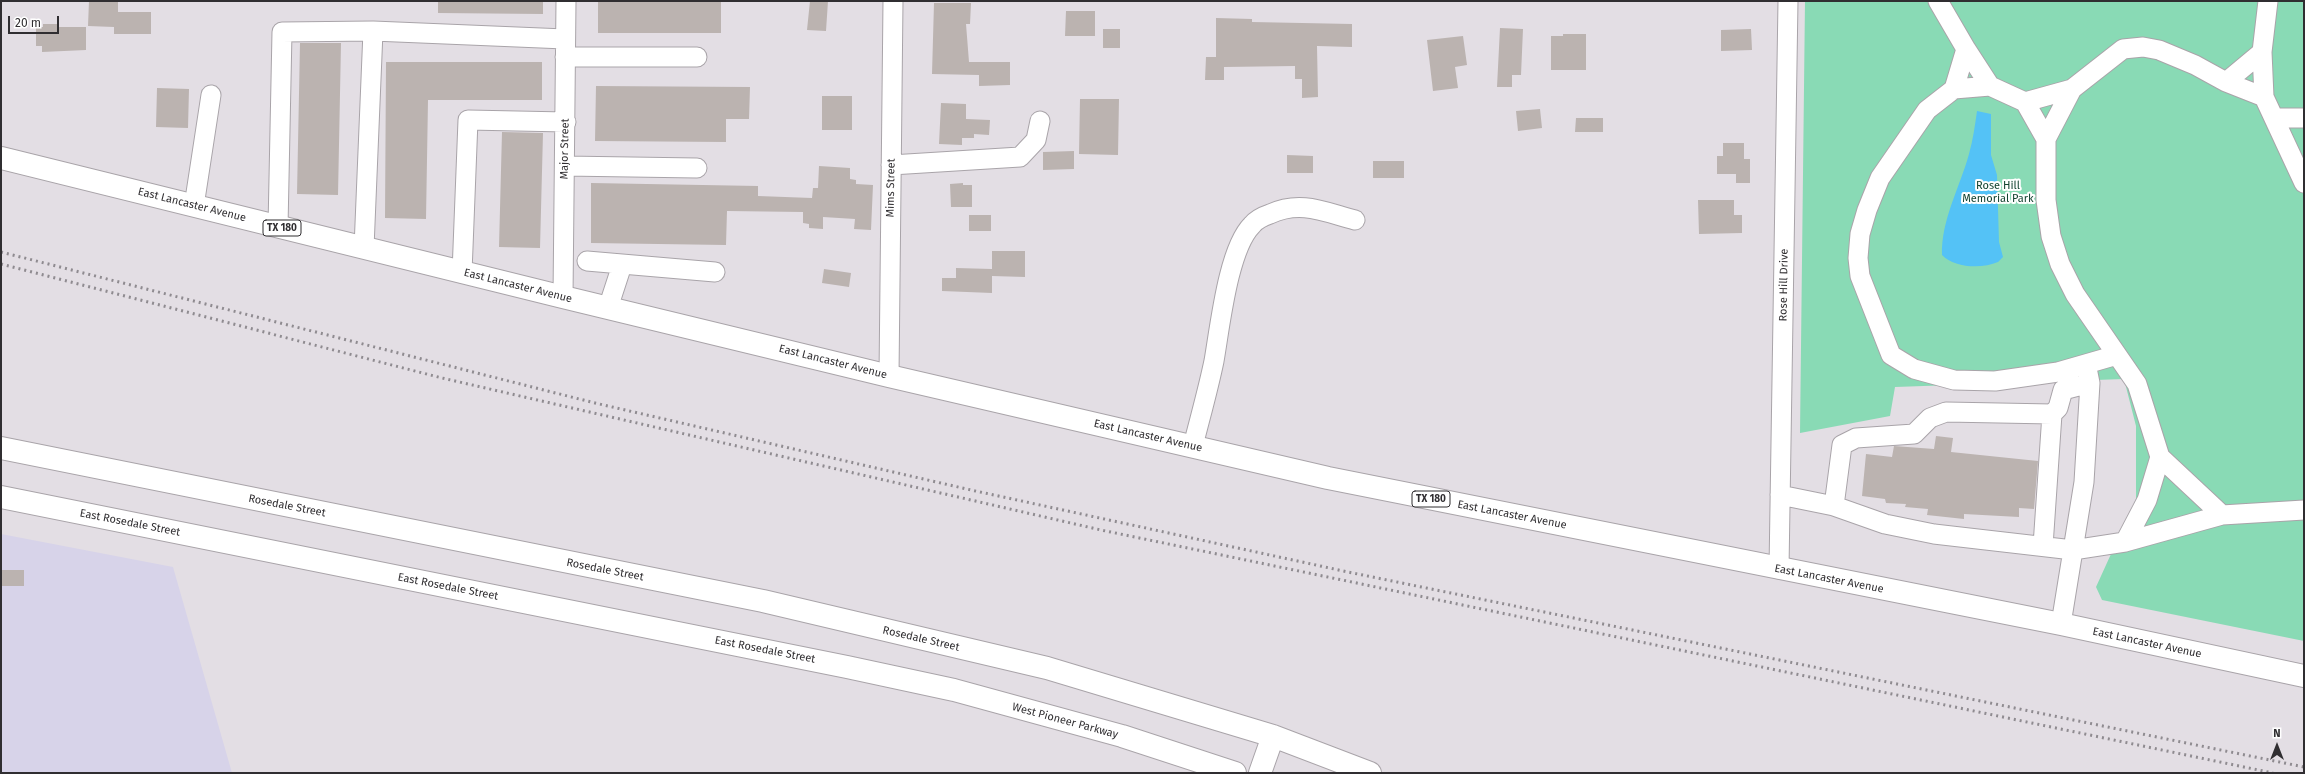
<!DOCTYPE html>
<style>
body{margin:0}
#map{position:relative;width:2305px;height:774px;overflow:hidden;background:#e3dee4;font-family:"Fira Sans",sans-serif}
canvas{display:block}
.frame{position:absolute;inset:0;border:2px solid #302e31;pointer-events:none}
.north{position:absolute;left:2257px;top:726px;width:40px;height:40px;-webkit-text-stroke:3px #fff;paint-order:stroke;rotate:0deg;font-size:11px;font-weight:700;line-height:16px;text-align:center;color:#302e31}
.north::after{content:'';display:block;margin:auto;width:14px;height:18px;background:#302e31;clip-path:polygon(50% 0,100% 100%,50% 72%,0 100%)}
.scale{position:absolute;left:8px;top:16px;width:51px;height:18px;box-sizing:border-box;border:2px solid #302e31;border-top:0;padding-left:5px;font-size:12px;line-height:14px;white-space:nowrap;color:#302e31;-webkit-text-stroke:3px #fff;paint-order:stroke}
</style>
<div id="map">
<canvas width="2305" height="774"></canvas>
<div class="frame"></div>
<div class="north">N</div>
<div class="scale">20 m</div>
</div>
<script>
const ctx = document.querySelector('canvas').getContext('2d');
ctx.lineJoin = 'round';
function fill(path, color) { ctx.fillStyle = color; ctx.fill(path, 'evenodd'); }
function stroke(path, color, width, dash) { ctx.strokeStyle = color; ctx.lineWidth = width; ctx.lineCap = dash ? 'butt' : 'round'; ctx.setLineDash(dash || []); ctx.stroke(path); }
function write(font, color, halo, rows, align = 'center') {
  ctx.font = font + ' "Fira Sans",sans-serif'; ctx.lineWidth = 4; ctx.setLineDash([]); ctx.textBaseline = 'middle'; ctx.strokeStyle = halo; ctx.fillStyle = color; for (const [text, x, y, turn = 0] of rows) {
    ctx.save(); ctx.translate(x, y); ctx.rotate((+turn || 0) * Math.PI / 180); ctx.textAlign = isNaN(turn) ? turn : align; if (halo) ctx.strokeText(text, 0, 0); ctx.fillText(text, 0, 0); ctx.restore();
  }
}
fill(new Path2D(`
 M1 534 173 567 232 773H1Z`), '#d7d3e9');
fill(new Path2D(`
 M1805 1H2304V641L2102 600 2096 587 2136 499V426L2124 379 1895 387 1890 416 1800 433Z`), '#89dab5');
fill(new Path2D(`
 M1977 111 1991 114V155L1997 175 1999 242 2003 257 1998 262C1982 269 1954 268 1942 255 1941 220 1960 187 1969 154 1973 140 1975 125 1977 111Z`), '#54c2f6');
fill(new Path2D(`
 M89 1H118V12H151V34H114V27L88 26Z
 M438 1H543V14L438 13Z
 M598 1H721V33H598Z
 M810 1H828L826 31 807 30Z
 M934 3H971L970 24H966L969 62H1010V85L979 86V75L932 74Z
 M1066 11H1095V36H1065Z
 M1216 18 1252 19V22L1352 24V47L1317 46 1318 97 1302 98V79H1295V66L1224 67V80H1205L1206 57H1216Z
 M43 24H58V27H86V50L42 52V46H36V27H43Z
 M1500 28 1523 29 1521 75H1512V87H1497Z
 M1103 29H1120V48H1103Z
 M1751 29 1752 50 1721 51V30Z
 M1563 34H1586V70H1551V36H1563Z
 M1463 36 1467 65 1455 67 1458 88 1433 91 1427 40Z
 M300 43H341L338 195 297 194Z
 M386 62H542V100H428L426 219 385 218Z
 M596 86 750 87 749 119H726V142L595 141Z
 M157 88 189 89 188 128 156 127Z
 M822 96H852V130H822Z
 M1080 99H1119L1118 155 1079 154Z
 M941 103 966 104V119L990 120 989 135 974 134V138H962V145L939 144Z
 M1540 109 1542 128 1518 131 1516 111Z
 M1576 118H1603V132H1575Z
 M502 132 543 133 540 248 499 247Z
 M1723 143H1744V159H1750V183H1736V174H1717V156H1723Z
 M1074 151V169L1043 170V152Z
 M1287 155 1313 156V173H1287Z
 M1373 161H1404V178H1373Z
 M819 166 850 168V179L856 180V184L873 185 871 230 854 229 855 219 823 217V229L809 228V224L803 223V212L727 211 726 245 591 243V183L758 186V196L812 198 813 188H818Z
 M963 183V185H972V207H951L950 184Z
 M1698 200H1734V215H1742V233L1699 234Z
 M969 215H991V231H969Z
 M992 251H1025V277L992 276Z
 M956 268 992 269V293L942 291V278H956Z
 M824 269 851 273 849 287 822 283Z
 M1936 436 1953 438 1951 452 2038 461 2034 509 2019 508V517L1964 514V519L1927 515 1928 509 1905 507 1906 504 1886 503 1885 499 1862 496 1866 454 1892 457 1894 446 1934 449Z
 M1 570H24V586H1Z`), '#bbb3b0');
const minor = new Path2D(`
 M1938 1 1966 49 1954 89
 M1966 49 1990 86
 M2262 52 2264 97 2304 183
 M565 57H697
 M2226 82 2262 52 2268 1
 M2025 102 2072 89
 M2274 118H2304
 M2046 139 2025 102 1990 86 1954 89 1927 110 1880 178 1867 210 1860 234 1858 258 1860 276 1891 355 1914 369 1954 380 1995 381 2058 372 2117 355
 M891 165 1020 157 1036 140 1040 121
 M565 166 697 168
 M194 206 211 95
 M278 227 282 32 373 31 565 39
 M364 248 373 31
 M587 261 715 272
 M462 273 468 120 566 122
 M563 297 566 1
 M608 308 622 265
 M889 376 893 1
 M1193 446C1200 418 1208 390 1214 361 1220 327 1228 249 1252 225 1256 220 1264 216 1270 214 1301 200 1324 212 1355 220
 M2160 457 2222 515
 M1780 495 1834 506 1885 524 1934 534 2073 550 2084 482 2090 383
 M1834 506 1842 445 1856 438 1914 434 1930 418 1946 412 2052 414 2058 408 2063 390 2090 383 2088 373
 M2125 542 2147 500 2160 457 2137 384 2075 294 2060 264 2051 236 2046 200V139L2072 89 2123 49 2143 47 2159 50 2195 65 2226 82 2264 97
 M2043 546 2052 414
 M1779 569 1788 1
 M2061 624 2073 550 2125 542 2222 515 2304 510`);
const major = new Path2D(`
 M1 158 563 297 889 376 1328 478 2061 624 2304 676
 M1 448 763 601 1047 668 1273 736 1370 773
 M1 497 847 667 954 690 1122 736 1235 773
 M1260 773 1273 736`);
stroke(minor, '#a9a4a9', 21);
stroke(major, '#a9a4a9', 24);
stroke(minor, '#fff', 19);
stroke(major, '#fff', 22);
stroke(new Path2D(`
 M1 252 595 403 971 490 1348 572 2304 767
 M1 264 442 378 1101 530 2273 773`), '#8f8b90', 3, [2, 4]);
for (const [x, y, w] of [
 [282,228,38],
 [1431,499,38]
]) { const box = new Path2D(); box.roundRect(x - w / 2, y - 8, w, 16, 3); ctx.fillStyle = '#fff'; ctx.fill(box); stroke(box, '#302e31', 1); }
write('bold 10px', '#302e31', null, [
 ["TX 180",282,228],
 ["TX 180",1431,499]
]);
write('11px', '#302e31', '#fff', [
 ["Major Street",565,149,-89],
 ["Mims Street",891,188,-89],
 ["East Lancaster Avenue",192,205,14],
 ["Rose Hill Drive",1784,285,-89],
 ["East Lancaster Avenue",518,286,14],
 ["East Lancaster Avenue",833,362,14],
 ["East Lancaster Avenue",1148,436,13],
 ["Rosedale Street",287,506,11],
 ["East Lancaster Avenue",1512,515,11],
 ["East Rosedale Street",130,523,11],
 ["Rosedale Street",605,570,11],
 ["East Lancaster Avenue",1829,579,11],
 ["East Rosedale Street",448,587,11],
 ["Rosedale Street",921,639,13],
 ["East Lancaster Avenue",2147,643,12],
 ["East Rosedale Street",765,650,11],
 ["West Pioneer Parkway",1065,721,15]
]);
write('11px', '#134330', '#fff', [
 ["Rose Hill",1998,186],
 ["Memorial Park",1998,199]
]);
</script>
